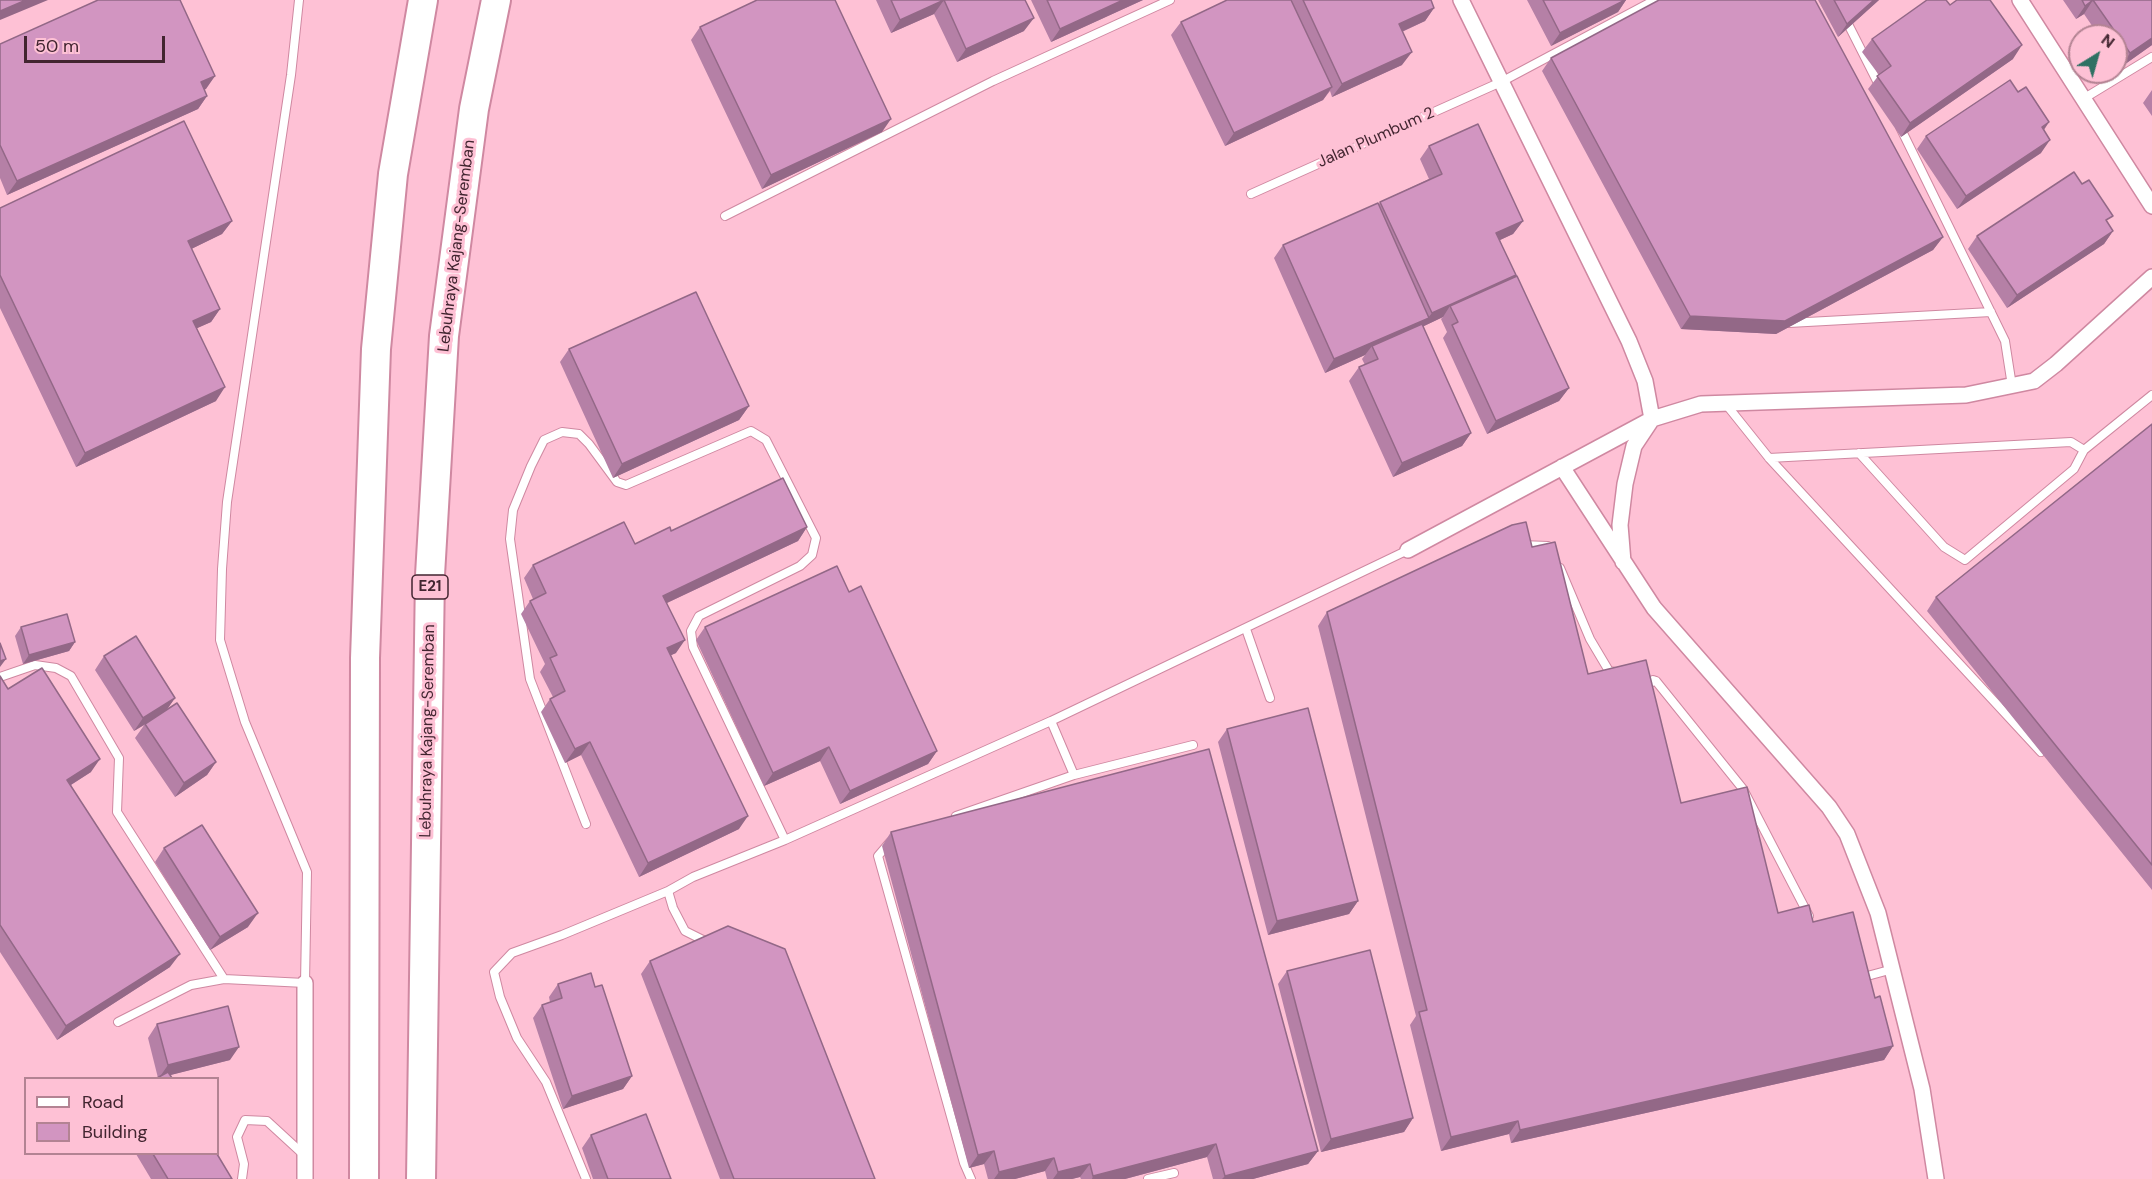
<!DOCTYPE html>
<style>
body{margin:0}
#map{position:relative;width:2152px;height:1179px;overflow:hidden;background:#fec1d5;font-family:"DM Sans",sans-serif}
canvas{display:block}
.legend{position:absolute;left:24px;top:1077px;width:195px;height:78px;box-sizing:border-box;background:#fec1d5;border:2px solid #b38393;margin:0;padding:8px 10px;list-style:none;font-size:18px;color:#422530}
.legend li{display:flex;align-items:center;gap:12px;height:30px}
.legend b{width:30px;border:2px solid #b38393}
.north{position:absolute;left:2068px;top:24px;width:60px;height:60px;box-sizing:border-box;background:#fec1d5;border:2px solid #b38393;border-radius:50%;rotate:37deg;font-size:16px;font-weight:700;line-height:24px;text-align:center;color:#422530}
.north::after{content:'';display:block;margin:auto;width:21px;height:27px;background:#2e7163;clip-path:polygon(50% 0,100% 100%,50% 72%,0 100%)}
.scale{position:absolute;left:24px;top:36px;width:141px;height:27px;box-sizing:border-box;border:3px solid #422530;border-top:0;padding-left:8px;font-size:18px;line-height:21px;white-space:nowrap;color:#422530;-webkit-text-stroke:4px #fec1d5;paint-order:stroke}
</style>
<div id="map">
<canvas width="2152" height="1179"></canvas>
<ul class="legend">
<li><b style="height:8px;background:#fff"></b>Road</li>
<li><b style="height:16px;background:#d295c1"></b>Building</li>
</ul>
<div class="north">N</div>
<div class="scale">50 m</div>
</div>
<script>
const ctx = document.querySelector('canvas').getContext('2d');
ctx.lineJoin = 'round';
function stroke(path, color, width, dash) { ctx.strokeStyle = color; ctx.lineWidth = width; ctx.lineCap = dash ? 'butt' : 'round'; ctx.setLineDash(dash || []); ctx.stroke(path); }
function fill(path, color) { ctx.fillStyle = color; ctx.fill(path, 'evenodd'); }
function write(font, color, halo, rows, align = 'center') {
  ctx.font = font + ' "DM Sans",sans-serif'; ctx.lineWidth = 6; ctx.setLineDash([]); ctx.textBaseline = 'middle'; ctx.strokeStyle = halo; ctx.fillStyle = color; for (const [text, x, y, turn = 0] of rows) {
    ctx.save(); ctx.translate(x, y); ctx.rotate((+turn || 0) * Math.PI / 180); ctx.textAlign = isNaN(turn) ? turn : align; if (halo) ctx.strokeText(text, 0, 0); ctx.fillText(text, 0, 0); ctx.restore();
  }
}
const service = new Path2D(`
 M1846 20 1880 87
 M2083 99 2152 57
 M1900 127 2005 341 2012 386
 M1251 194 1501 82 1655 0
 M725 216 993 81 1170 0
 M1789 323 1991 312
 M1725 403 1769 458 2041 752
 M1859 453 1944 547 1965 560 2074 469 2084 450
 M1769 458 2071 442 2084 450 2152 395
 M1521 545 1548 546
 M1560 568 1590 639 1609 671 1615 672
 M1246 629 1270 698
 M0 677 35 665 56 668 71 676 119 758 117 812 224 979 305 983 307 872 245 722 220 640 222 569 227 502 291 75 299 0
 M1653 680 1656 681 1743 789 1809 916
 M1641 685 1656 681
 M1051 721 1074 775 1193 745
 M956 816 1074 775
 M586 824 530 679 510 539 513 510 531 466 544 440 562 432 579 434 589 444 617 482 626 485 751 431 766 440 816 538 812 555 800 566 699 616 691 631 693 647 785 840
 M890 842 878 856 964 1163 971 1179
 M705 941 685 931 673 908 668 891 693 877 785 840 1051 721 1408 550
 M1860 978 1893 969
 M118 1022 191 985 224 979
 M242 1179 244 1164 237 1137 245 1120 267 1121 304 1155
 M586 1179 546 1082 517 1038 500 997 494 972 512 953 562 935 668 891
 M1148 1179 1174 1173`);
const minor = new Path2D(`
 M1461 0 1629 341 1645 381 1652 419 1634 446 1625 484 1620 525 1623 562
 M2020 0 2152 206
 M1562 467 1654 608 1829 807 1847 834 1878 913 1922 1089 1936 1179
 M1408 550 1652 419 1701 404 1966 395 2034 381 2056 364 2152 277
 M305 1179V983`);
const motorway = new Path2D(`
 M364 1179 365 658 376 349 393 174 423 0
 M421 1179 430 575 444 336 474 109 496 0`);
stroke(service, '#cf88a1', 10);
stroke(minor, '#cf88a1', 18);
stroke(motorway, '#cf88a1', 32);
stroke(service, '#fff', 8);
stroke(minor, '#fff', 15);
stroke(motorway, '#fff', 28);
fill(new Path2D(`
 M876 0H1025L1024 31 957 62 934 14 891 33Z
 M1031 0H1143L1051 42Z
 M1227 0H1431L1434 8 1425 21 1402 32V65L1332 97 1330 91 1323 100 1225 146 1171 35 1181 22Z
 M1527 0H1626L1618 12 1551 46Z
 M1818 0H1879L1838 37Z
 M2063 0H2152V45L2121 67 2116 60V36H2099L2084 14 2076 19Z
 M1950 5 2013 59 1901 137 1868 89 1879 75 1862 52 1872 39Z
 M700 27 882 132 762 189 691 40Z
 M0 44 215 76 204 90 207 96 198 109 7 195 0 178Z
 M1551 58 1943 237 1933 250 1776 334 1681 329 1542 71Z
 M2152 90V116L2143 103Z
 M2018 92 2049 122 2044 130 2041 153 1957 209 1917 149 1926 136Z
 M1429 146 1523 221 1513 234 1500 240 1514 277 1569 388 1559 401 1487 434 1443 338 1447 332 1441 319 1443 317 1424 326 1423 327 1471 433 1462 446 1393 477 1349 381 1359 367 1365 365 1362 359 1365 355 1325 373 1274 258 1283 245 1379 204 1380 202 1429 179 1420 159Z
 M0 208 232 221 222 234 191 249 220 309 211 322 197 328 216 401 76 467 0 308Z
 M2108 223 2113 231 2104 244 2007 308 1968 249 1977 236Z
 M569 349 749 406 739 420 613 478 560 362Z
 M2152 424V890L1927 611 1936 597Z
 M807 527 798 541 667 603 676 653 671 655 739 829 639 877 581 755 565 763 541 712 550 699 553 697 540 672 545 664 521 614 530 601 533 599 524 578 533 565 635 544 671 531Z
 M1532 547 1588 674 1681 803 1778 913 1813 922 1875 998 1893 1046 1884 1060 1511 1143 1509 1134 1441 1151 1410 1025 1416 1016 1318 626 1327 612Z
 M849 592 937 751 928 764 840 804 820 761 764 786 696 640 705 627Z
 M21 627 75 642 69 651 23 664 15 636Z
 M104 656 175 698 166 710 216 762 207 775 175 797 135 738 145 724 148 723 134 731 95 670Z
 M0 676 8 689 91 772 71 785 170 967 57 1040 0 952Z
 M1227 729 1358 901 1349 914 1268 935 1218 742Z
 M891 832 1318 1151 1308 1164 1253 1179H1213L1207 1157 1125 1179H1081L1080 1177 1072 1179H1047L1045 1171 1015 1179H988L984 1164 969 1168 882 846Z
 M164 848 248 927 210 950 155 862Z
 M650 961 875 1179H720L641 974Z
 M1287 971 1413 1118 1404 1132 1321 1152 1278 984Z
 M558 984 595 987 632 1076 623 1089 563 1109 533 1018 542 1005 550 1002 549 997Z
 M157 1024 230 1060 158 1078 148 1038Z
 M591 1135 671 1179H593L582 1148Z
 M136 1154H217L232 1179H151Z`), '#b580a6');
fill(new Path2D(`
 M26 0H48L0 20V11Z
 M944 0 934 14 891 33 900 20Z
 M1123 0H1143L1051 42 1060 29Z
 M1625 0H1626L1618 12 1551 46 1560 33Z
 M1874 0H1879L1838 37 1847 24Z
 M2093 0 2084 14 2076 19 2085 6Z
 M1434 8 1425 21 1390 37 1399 24Z
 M1034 18 1024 31 957 62 966 49Z
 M2152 38V45L2121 67 2130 53Z
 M2022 45 2013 59 1901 137 1910 123Z
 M1412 52 1402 65 1332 97 1342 84Z
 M215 76 206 89 192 95 201 82Z
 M1332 87 1323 100 1225 146 1234 133Z
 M207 96 198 109 7 195 17 181Z
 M891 119 882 132 762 189 771 175Z
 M2049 122 2040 135 2042 127Z
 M2050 140 2041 153 1957 209 1966 196Z
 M232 221 222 234 179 255 188 241Z
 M1523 221 1513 234 1487 246 1496 233Z
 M2113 231 2104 244 2007 308 2017 295Z
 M1943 237 1933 250 1776 334 1681 329 1690 316Z
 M1516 275 1507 288 1450 306 1443 317 1424 326 1420 331 1372 346 1365 355 1325 373 1334 359 1428 318 1432 313Z
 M220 309 211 322 184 334 193 321Z
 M225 387 216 401 76 467 85 453Z
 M1569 388 1559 401 1487 434 1496 421Z
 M749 406 739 420 613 478 622 464Z
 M1471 433 1462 446 1393 477 1402 463Z
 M807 527 798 541 654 609 663 596Z
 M685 640 676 653 658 661 667 648Z
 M75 642 69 651 23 664 29 655Z
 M6 659 0 667V661Z
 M175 698 166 711 134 731 143 718Z
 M590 742 581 755 565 763 575 749Z
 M829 747 820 761 764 786 773 773Z
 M937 751 928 764 840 804 850 791Z
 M100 759 91 772 58 793 67 780Z
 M216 762 207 775 175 797 184 783Z
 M748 816 739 829 639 877 648 863Z
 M1358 901 1349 914 1268 935 1277 921Z
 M258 913 248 927 210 950 220 937Z
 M180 954 170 967 57 1040 66 1026Z
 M1893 1046 1884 1060 1511 1143 1520 1130Z
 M239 1047 230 1060 159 1078 168 1065Z
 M632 1076 623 1089 563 1109 572 1096Z
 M1413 1118 1404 1132 1321 1152 1331 1139Z
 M1518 1121 1509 1134 1441 1151 1451 1137Z
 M1216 1144 1207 1157 1125 1179H1092L1093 1176Z
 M994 1151 984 1164 969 1168 978 1155Z
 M1318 1151 1308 1164 1253 1179H1222L1225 1176Z
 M1054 1158 1045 1171 1015 1179H994L999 1172Z
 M1090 1164 1080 1177 1072 1179H1053L1058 1172Z`), '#936887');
const building = new Path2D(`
 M0 0H26L0 11Z
 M98 0H180L215 76 201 82 207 96 17 181 0 145V44Z
 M757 0H835L891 119 771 175 700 27Z
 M891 0H1025L1034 18 966 49 944 0 900 20Z
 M1047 0H1123L1060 29Z
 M1227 0H1291L1332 87 1234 133 1181 22Z
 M1303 0H1431L1434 8 1399 24 1412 52 1342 84Z
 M1543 0H1625L1560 33Z
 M1659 0H1815L1943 237 1785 321 1690 316 1551 58Z
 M1834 0H1874L1847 24Z
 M1927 0H1946L1950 5 1957 0H1990L2022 45 1910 123 1877 76 1891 66 1872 39Z
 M2082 0H2152V38L2130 53 2093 0 2085 6Z
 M2010 80 2018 92 2026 87 2049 122 2042 127 2050 140 1966 196 1926 136Z
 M184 121 232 221 188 241 220 309 193 321 225 387 85 453 0 275V208Z
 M1478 124 1523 221 1496 233 1516 275 1432 313 1380 202 1442 174 1429 146Z
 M2074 172 2082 184 2089 180 2113 216 2106 220 2113 231 2017 295 1977 236Z
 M1378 203 1429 318 1334 359 1283 245Z
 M1517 276 1569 388 1496 421 1452 325 1458 322 1450 306Z
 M696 292 749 406 622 464 569 349Z
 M1422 324 1471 433 1402 463 1359 367 1378 359 1372 346Z
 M2152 424V865L1936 597Z
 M783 478 807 527 663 596 685 640 667 648 748 816 648 863 590 742 575 749 550 699 565 691 550 658 557 655 530 601 546 593 533 565 624 522 635 544 670 527 671 531Z
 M1526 522 1532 547 1555 542 1588 674 1646 660 1681 803 1747 787 1778 913 1809 905 1813 922 1853 912 1875 998 1880 996 1893 1046 1520 1130 1518 1121 1451 1137 1419 1012 1427 1010 1327 612 1512 525Z
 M837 566 849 592 861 586 937 751 850 791 829 747 773 773 705 627Z
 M67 614 75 642 29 655 21 627Z
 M136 636 175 698 143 718 104 656Z
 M0 643 6 659 0 661Z
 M42 668 100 759 67 780 180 954 66 1026 0 925V676L8 689Z
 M177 703 216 762 184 783 145 724Z
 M1308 708 1358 901 1277 921 1227 729Z
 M1209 749 1318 1151 1225 1176 1216 1144 1093 1176 1090 1164 1058 1172 1054 1158 999 1172 994 1151 978 1155 891 832Z
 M202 825 258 913 220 937 164 848Z
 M728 926 785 949 875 1179H734L650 961Z
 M1370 950 1413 1118 1331 1139 1287 971Z
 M591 973 595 987 602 985 632 1076 572 1096 542 1005 562 998 558 984Z
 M228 1006 239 1047 168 1065 157 1024Z
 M168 1072 172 1078H157Z
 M646 1114 671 1179H608L591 1135Z
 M153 1154H217L232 1179H168Z`);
fill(building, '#d295c1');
stroke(building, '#936887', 1.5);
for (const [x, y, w] of [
 [430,587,36]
]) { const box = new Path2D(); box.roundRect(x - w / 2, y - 12, w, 24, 4.5); ctx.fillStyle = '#fec1d5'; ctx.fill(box); stroke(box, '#422530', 1.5); }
write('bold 15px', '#422530', null, [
 ["E21",430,587]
]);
write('16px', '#422530', '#fec1d5', [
 ["Jalan Plumbum 2",1376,138,-24],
 ["Lebuhraya Kajang-Seremban",457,246,-83],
 ["Lebuhraya Kajang-Seremban",428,731,-89]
]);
</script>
